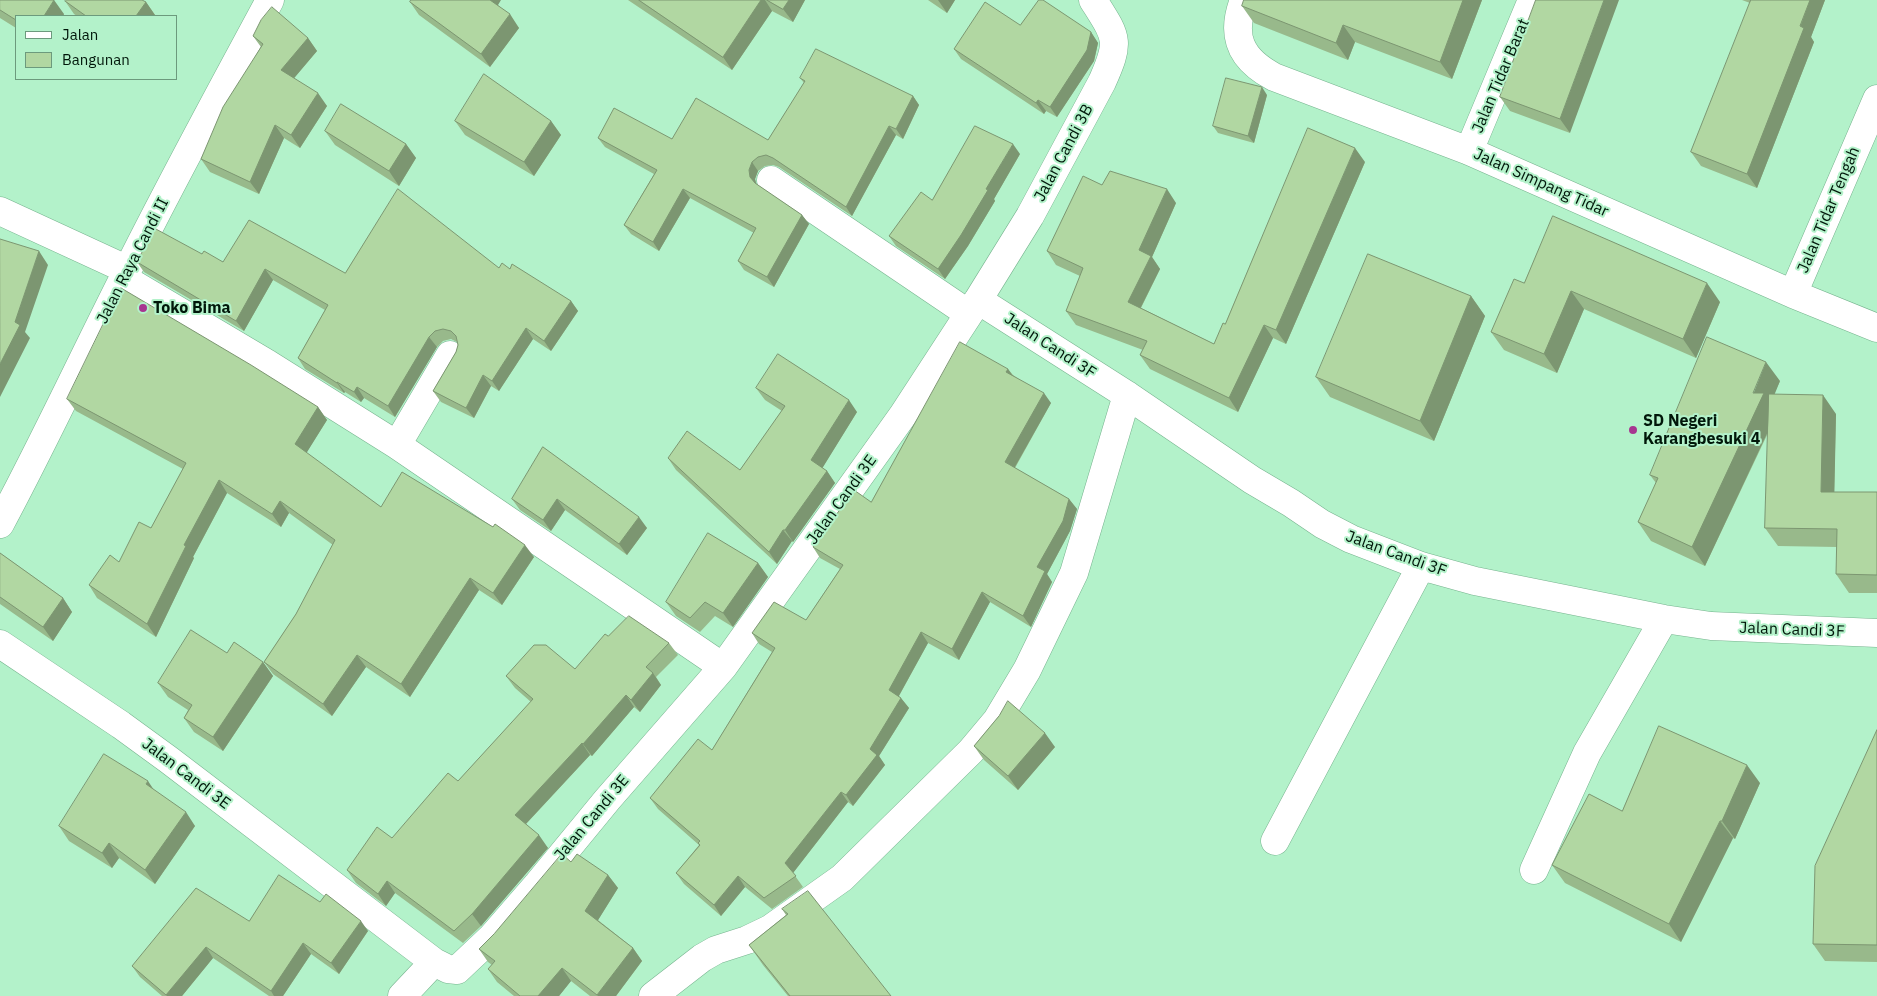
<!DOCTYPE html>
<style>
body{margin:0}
#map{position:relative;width:1877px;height:996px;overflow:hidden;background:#b3f2ca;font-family:"IBM Plex Sans",sans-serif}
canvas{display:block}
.legend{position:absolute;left:15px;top:15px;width:162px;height:65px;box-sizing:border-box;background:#b3f2ca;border:1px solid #6c9a7d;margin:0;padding:6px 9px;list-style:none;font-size:15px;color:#01170a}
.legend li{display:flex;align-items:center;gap:10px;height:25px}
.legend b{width:25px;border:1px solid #6c9a7d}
</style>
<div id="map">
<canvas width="1877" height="996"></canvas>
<ul class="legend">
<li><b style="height:6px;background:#fff"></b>Jalan</li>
<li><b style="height:14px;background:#b1d7a2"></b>Bangunan</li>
</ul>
</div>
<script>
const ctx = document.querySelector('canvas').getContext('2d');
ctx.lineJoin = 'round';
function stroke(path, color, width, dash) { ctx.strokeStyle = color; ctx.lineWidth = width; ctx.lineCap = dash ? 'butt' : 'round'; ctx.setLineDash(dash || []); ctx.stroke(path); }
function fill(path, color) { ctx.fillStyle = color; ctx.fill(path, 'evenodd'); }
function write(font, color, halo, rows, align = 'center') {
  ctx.font = font + ' "IBM Plex Sans",sans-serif'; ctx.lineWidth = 4; ctx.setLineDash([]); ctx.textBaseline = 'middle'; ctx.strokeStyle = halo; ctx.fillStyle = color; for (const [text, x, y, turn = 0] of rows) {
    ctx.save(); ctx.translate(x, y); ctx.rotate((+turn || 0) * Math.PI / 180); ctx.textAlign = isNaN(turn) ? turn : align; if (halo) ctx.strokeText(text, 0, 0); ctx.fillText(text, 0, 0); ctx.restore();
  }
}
const minor = new Path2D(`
 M1244 0C1230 36 1240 59 1274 77L1469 151 1793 294 1877 328
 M1469 151 1532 0
 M771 180 969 314
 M0 211 128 270
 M123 278 268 364 397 445 723 667
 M1793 294 1877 99
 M978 300 1127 395 1252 480 1291 503 1322 524 1351 539 1421 566 1475 581 1664 619 1711 626 1877 633
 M397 445 450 355
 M0 524C43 444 81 362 122 281 169 186 220 93 270 0
 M0 644 121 725 169 760 434 962 448 969 457 970 492 937 538 884 607 800 723 667 903 415 978 300 1030 216 1102 82C1121 40 1117 38 1093 0
 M1275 841 1421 566
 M1534 870 1587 753 1664 619
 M402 996 434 962
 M653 996 702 958 716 950 747 940 770 929 842 878 971 751 997 720 1027 670 1074 573 1127 395`);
stroke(minor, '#76b38e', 29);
stroke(minor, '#fff', 28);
fill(new Path2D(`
 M0 0 64 14 63 16H16V28L0 18Z
 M628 0H805L793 22 772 11 732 70Z
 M928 0H955L947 13Z
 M1244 0H1482L1452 79 1355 42 1348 60 1254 23 1242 6Z
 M1536 0 1570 133 1510 111 1500 97Z
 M1742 0H1825L1811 37 1814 42 1757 188 1701 166 1691 152 1750 3Z
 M65 1 146 2 155 15 154 16H77L74 14Z
 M410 2 498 5 519 28 490 67 419 15Z
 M1020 25 1091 32 1098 43 1094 61 1057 117 1046 111 1044 114 961 59 954 49Z
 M253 36 308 38 317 51 294 78 327 106 300 148 284 138 259 194 210 172 201 159 261 47Z
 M800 78 913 96 919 105 903 139 896 135 852 216 779 167 773 165 765 166 758 171 755 179 756 184 802 215 809 224 774 287 744 270 738 261 754 233 690 198 659 251 631 234 624 225 654 174 605 147 598 138 768 140 804 83Z
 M1267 95 1254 143 1218 133 1213 126Z
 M455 121H551L561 135 534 176 465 135Z
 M325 131 406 144 416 158 399 186 335 145Z
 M1020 154 994 199 995 201 968 246 945 279 896 246 889 236 932 200Z
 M1365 162 1286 344 1273 338 1238 412 1150 369 1140 355 1143 350 1076 325 1066 311 1080 276 1056 265 1047 251 1102 185 1176 203 1152 257 1160 269 1141 308 1214 344 1225 324Z
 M202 254 223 262 345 273 499 268 510 269 571 301 578 311 551 351 533 339 499 391 491 386 474 418 441 402 433 391 456 352 458 345 457 342 451 339 443 341 437 347 395 417 364 398 361 402 345 392 344 393 305 369 298 358 325 310 273 280 244 331 144 272 137 262Z
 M1524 283 1720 302 1696 358 1584 309 1557 373 1504 350 1491 332Z
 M1471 296 1485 316 1434 441 1330 397 1316 377Z
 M1008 369 1013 375 1051 403 1015 468 1069 499 1077 509 1070 531 1047 574 1052 582 1031 627 990 602 959 660 928 643 899 696 909 708 879 756 885 765 853 806 848 802 793 873 803 887 772 909 745 887 721 916 684 884 676 873 699 845 658 809 650 798 712 750 772 652 759 644 752 633 806 620 840 569 820 558 813 547 871 502Z
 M1780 381 1774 394 1836 414 1834 492H1877V593H1849L1836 574 1837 547 1778 546 1765 528 1768 433 1705 566 1651 541 1638 522 1656 483 1650 475Z
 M756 388 857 412 822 468 827 471 835 483 793 542 792 541 777 564 676 470 668 458 740 470 782 411 765 400Z
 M67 399 318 407 327 420 306 453 381 507 534 557 502 605 479 590 410 697 366 667 332 716 273 674 264 662 296 614 333 545 289 513 281 527 227 493 193 557 194 558 156 637 97 598 89 585 119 562 151 528 183 469 76 411Z
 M543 447 647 528 627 555 565 510 551 531 520 510 512 499Z
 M0 553 63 598 72 612 53 641 0 604Z
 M758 563 768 577 733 627 715 616 700 632 676 616 666 602Z
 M608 636 669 643 678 655 656 677 661 685 640 712 634 707 592 756 590 755 526 824 548 848 481 926 463 943 395 893 386 906 356 883 347 870 392 838 458 781 531 702 515 688 506 676 575 669Z
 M227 653 263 662 273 676 223 751 194 732 184 718 188 710 168 697 158 683Z
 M999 716 1055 747 1018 790 984 760 974 746Z
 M1877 730V962L1825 961 1813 944Z
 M1760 783 1735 839 1733 838 1681 942 1565 883 1552 865 1622 811Z
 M154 790 195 826 155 884 119 858 112 868 69 841 59 826Z
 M571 862 608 875 618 888 598 920 633 948 642 961 616 996H590L571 981 559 996H514L497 982 488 969 492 965 488 962 479 949Z
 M320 902 368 931 339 974 311 954 283 996H269L213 958 182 996H162L140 977 132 966 249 921Z
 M782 909 891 996H788L763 965 749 945 786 915Z`), '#98b98b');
fill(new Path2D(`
 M54 0 64 14 63 16H44Z
 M488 0H501L495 10Z
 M761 0H765L772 11 732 70 723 57Z
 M789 0H805L793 22 783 9Z
 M938 0H955L947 13Z
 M1463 0H1482L1452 79 1440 62Z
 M1604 0H1619L1570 133 1560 119Z
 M1810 0H1825L1811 37 1814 42 1757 188 1747 174Z
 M146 2 155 15 154 16H136Z
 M510 14 519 28 490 67 481 54Z
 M1343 25 1355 42 1348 60 1336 43Z
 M1091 32 1098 43 1094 61 1057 117 1050 107Z
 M308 38 317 51 290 83 281 70Z
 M1262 87 1267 95 1254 143 1248 136Z
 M318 93 327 106 300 148 291 135Z
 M913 96 919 105 903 139 896 129Z
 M1038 100 1046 111 1044 114 1036 103Z
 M551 121 561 135 534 176 524 162Z
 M275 125 284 138 259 194 250 182Z
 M889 126 896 135 852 216 846 207Z
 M406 144 416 158 399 186 389 171Z
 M1013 144 1020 154 994 199 995 201 968 246 945 279 938 269Z
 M1355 148 1365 162 1286 344 1276 330Z
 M752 162 758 171 755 179 757 186 750 177 749 170Z
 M683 189 690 198 659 251 653 242Z
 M1167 189 1176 203 1152 257 1160 269 1137 315 1128 302 1139 250Z
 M802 215 809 224 774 287 767 277Z
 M39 251 48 265 25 332 30 338 0 397V364Z
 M265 269 273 280 244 331 236 321Z
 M1707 283 1720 302 1696 358 1683 339Z
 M1571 291 1584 309 1557 373 1544 354Z
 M1471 296 1485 316 1434 441 1420 421Z
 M571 301 578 311 551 351 544 341Z
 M1264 325 1273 338 1238 412 1229 398Z
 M526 328 533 339 499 391 492 381Z
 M429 337 437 347 395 417 388 406Z
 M1766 362 1780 381 1771 403 1777 412 1705 566 1692 547Z
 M1008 369 1015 379 1006 372Z
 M483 375 491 386 474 418 466 408Z
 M337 382 345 392 344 393 337 383Z
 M357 387 364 398 361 402 354 392Z
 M1044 393 1051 403 1012 472 1005 462Z
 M1823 395 1836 414 1834 511 1821 492Z
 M849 400 857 412 820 472 811 460Z
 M318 407 327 420 304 457 295 444Z
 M827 471 835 483 793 542 785 530Z
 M219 480 227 493 193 557 194 558 156 637 147 624 184 545Z
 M557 499 565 510 551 531 543 520Z
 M1069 499 1077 509 1070 531 1047 574 1052 582 1031 627 1023 616 1037 567Z
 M280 501 289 513 281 527 272 514Z
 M639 517 647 528 627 555 619 544Z
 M783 530 792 541 777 564 769 552Z
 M525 545 534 557 502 605 493 593Z
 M758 563 768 577 733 627 723 613Z
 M470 578 479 590 410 697 401 684Z
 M982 592 990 602 959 660 952 649Z
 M63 598 72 612 53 641 43 627Z
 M921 632 928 643 896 701 889 690Z
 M357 655 366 667 332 716 323 704Z
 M263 662 273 676 223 751 213 737Z
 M653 673 661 685 640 712 631 700Z
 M626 695 634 707 592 756 583 744Z
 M901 698 909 708 879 756 885 765 853 806 846 795 870 749Z
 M1045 733 1055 747 1018 790 1008 776Z
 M582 743 590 755 523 827 515 815Z
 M1747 765 1760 783 1735 839 1722 821Z
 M148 781 158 796 146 784Z
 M841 792 848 802 793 873 785 863Z
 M186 812 195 826 155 884 145 870Z
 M1720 821 1733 838 1681 942 1669 924Z
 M539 835 548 848 481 926 472 914Z
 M109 843 119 858 112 868 102 853Z
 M608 875 618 888 595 925 585 911Z
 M738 876 745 887 721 916 714 905Z
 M387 881 395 893 386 906 378 894Z
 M361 921 368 931 339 974 331 963Z
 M303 943 311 954 283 996H274L271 991Z
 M206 947 213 958 182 996H167L166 995Z
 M633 948 642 961 616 996H598L597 995Z
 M562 968 571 981 559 996H538Z`), '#7c9671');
const building = new Path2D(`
 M0 0H54L44 16H16V20L0 10Z
 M66 0H142L146 2 136 16H86L65 1Z
 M411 0H490L510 14 481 54 410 2Z
 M639 0H761L723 57Z
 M767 0H789L783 9Z
 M1039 0H1043L1091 32 1087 50 1050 107 1038 100 1036 103 954 49 985 2 1020 25Z
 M1244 0H1463L1440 62 1343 25 1336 43 1242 6Z
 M1536 0H1604L1560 119 1500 97Z
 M1751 0H1810L1800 26 1804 28 1747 174 1691 152Z
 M272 7 308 38 281 70 318 93 291 135 275 125 250 182 201 159 223 107 263 44 253 36 261 20Z
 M816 49 913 96 896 129 889 126 846 207 773 158 766 155 758 157 752 162 749 170 750 177 755 183 802 215 767 277 738 261 756 228 683 189 653 242 624 225 657 170 598 138 614 108 672 139 696 98 768 140 805 81 800 78Z
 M484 74 551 121 524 162 455 121Z
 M1226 78 1262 87 1248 136 1213 126Z
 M341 104 406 144 389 171 325 131Z
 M975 126 1013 144 986 189 988 190 961 235 938 269 889 236 921 192 932 200Z
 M1308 128 1355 148 1276 330 1264 325 1229 398 1140 355 1147 341 1066 311 1083 268 1047 251 1083 176 1102 185 1110 171 1167 189 1139 250 1151 256 1128 302 1214 344 1223 323 1225 324Z
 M398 189 499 268 502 263 510 269 512 264 571 301 544 341 526 328 492 381 483 375 466 408 433 391 456 352 458 345 456 336 451 331 443 329 435 331 429 337 388 406 357 387 354 392 337 382V383L298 358 328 305 265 269 236 321 137 262 154 228 202 254 204 251 223 262 249 220 345 273Z
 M1553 216 1707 283 1683 339 1571 291 1544 354 1491 332 1514 279 1524 283Z
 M0 239 39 251 15 322 20 325 0 364Z
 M1368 254 1471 296 1420 421 1316 377Z
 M121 288 251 365 318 407 295 444 381 507 402 472 493 527 495 524 525 545 493 593 470 578 401 684 357 655 323 704 264 662 296 614 335 540 280 501 272 514 219 480 184 545 186 546 147 624 89 585 110 555 119 562 139 522 151 528 186 463 67 399Z
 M1707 337 1766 362 1753 393H1764L1692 547 1638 522 1658 478 1650 475Z
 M960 342 1008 369 1006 372 1044 393 1005 462 1069 499 1063 521 1037 567 1045 571 1023 616 982 592 952 649 921 632 889 690 901 698 870 749 877 755 846 795 841 792 785 863 796 876 764 898 738 876 714 905 676 873 700 845 698 843 700 841 650 798 698 739 712 750 775 648 752 633 774 602 806 620 843 565 813 547 854 490 871 502Z
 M778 354 849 400 811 460 827 471 785 530H783L769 552 668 458 687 431 740 470 785 406 756 388Z
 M1769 394 1823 395 1821 492H1877V575L1836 574 1837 529 1765 528Z
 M543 447 639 517 619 544 557 499 543 520 512 499Z
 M708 533 758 563 723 613 705 602 690 618 666 602Z
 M0 553 63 598 43 627 0 597Z
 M629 616 669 643 646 667 653 673 631 700 626 695 583 744 582 743 515 815 539 835 472 914 454 931 387 881 378 894 347 870 377 827 392 838 448 773 458 781 533 699 506 676 534 645H546L575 669 605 634 608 636Z
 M191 630 227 653 234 642 263 662 213 737 184 718 192 705 158 683Z
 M1008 701 1045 733 1008 776 974 746 999 716Z
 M1659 726 1747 765 1722 821H1720L1669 924 1552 865 1589 794 1622 811Z
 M1877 730V945L1813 944 1815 866Z
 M104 754 148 781 146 784 186 812 145 870 109 843 102 853 59 826Z
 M562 854 571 862 577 854 608 875 585 911 633 948 597 995 562 968 538 996H520L488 969 495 961 479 949 494 934Z
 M279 875 320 902 326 894 361 921 331 963 303 943 271 991 206 947 166 995 132 966 196 888 249 921Z
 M808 891 891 996H790L749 945 788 914 782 909Z`);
fill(building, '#b1d7a2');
stroke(building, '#7c9671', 1);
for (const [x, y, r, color] of [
 [143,308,5,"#a73590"],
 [1633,430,5,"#a73590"]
]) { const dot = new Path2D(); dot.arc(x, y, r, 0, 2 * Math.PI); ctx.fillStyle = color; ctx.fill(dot); stroke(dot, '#b3f2ca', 2); }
write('16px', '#01170a', '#b3f2ca', [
 ["Jalan Tidar Barat",1501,76,-67],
 ["Jalan Candi 3B",1064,153,-62],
 ["Jalan Simpang Tidar",1541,183,24],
 ["Jalan Tidar Tengah",1829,210,-67],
 ["Jalan Raya Candi II",133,261,-63],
 ["Jalan Candi 3F",1050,346,33],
 ["Jalan Candi 3E",842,500,-54],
 ["Jalan Candi 3F",1396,554,20],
 ["Jalan Candi 3F",1792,630,2],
 ["Jalan Candi 3E",186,774,37],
 ["Jalan Candi 3E",592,818,-50]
]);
write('bold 16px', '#01170a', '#b3f2ca', [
 ["Toko Bima",153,308],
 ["SD Negeri",1643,421],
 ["Karangbesuki 4",1643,439]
], 'left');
</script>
